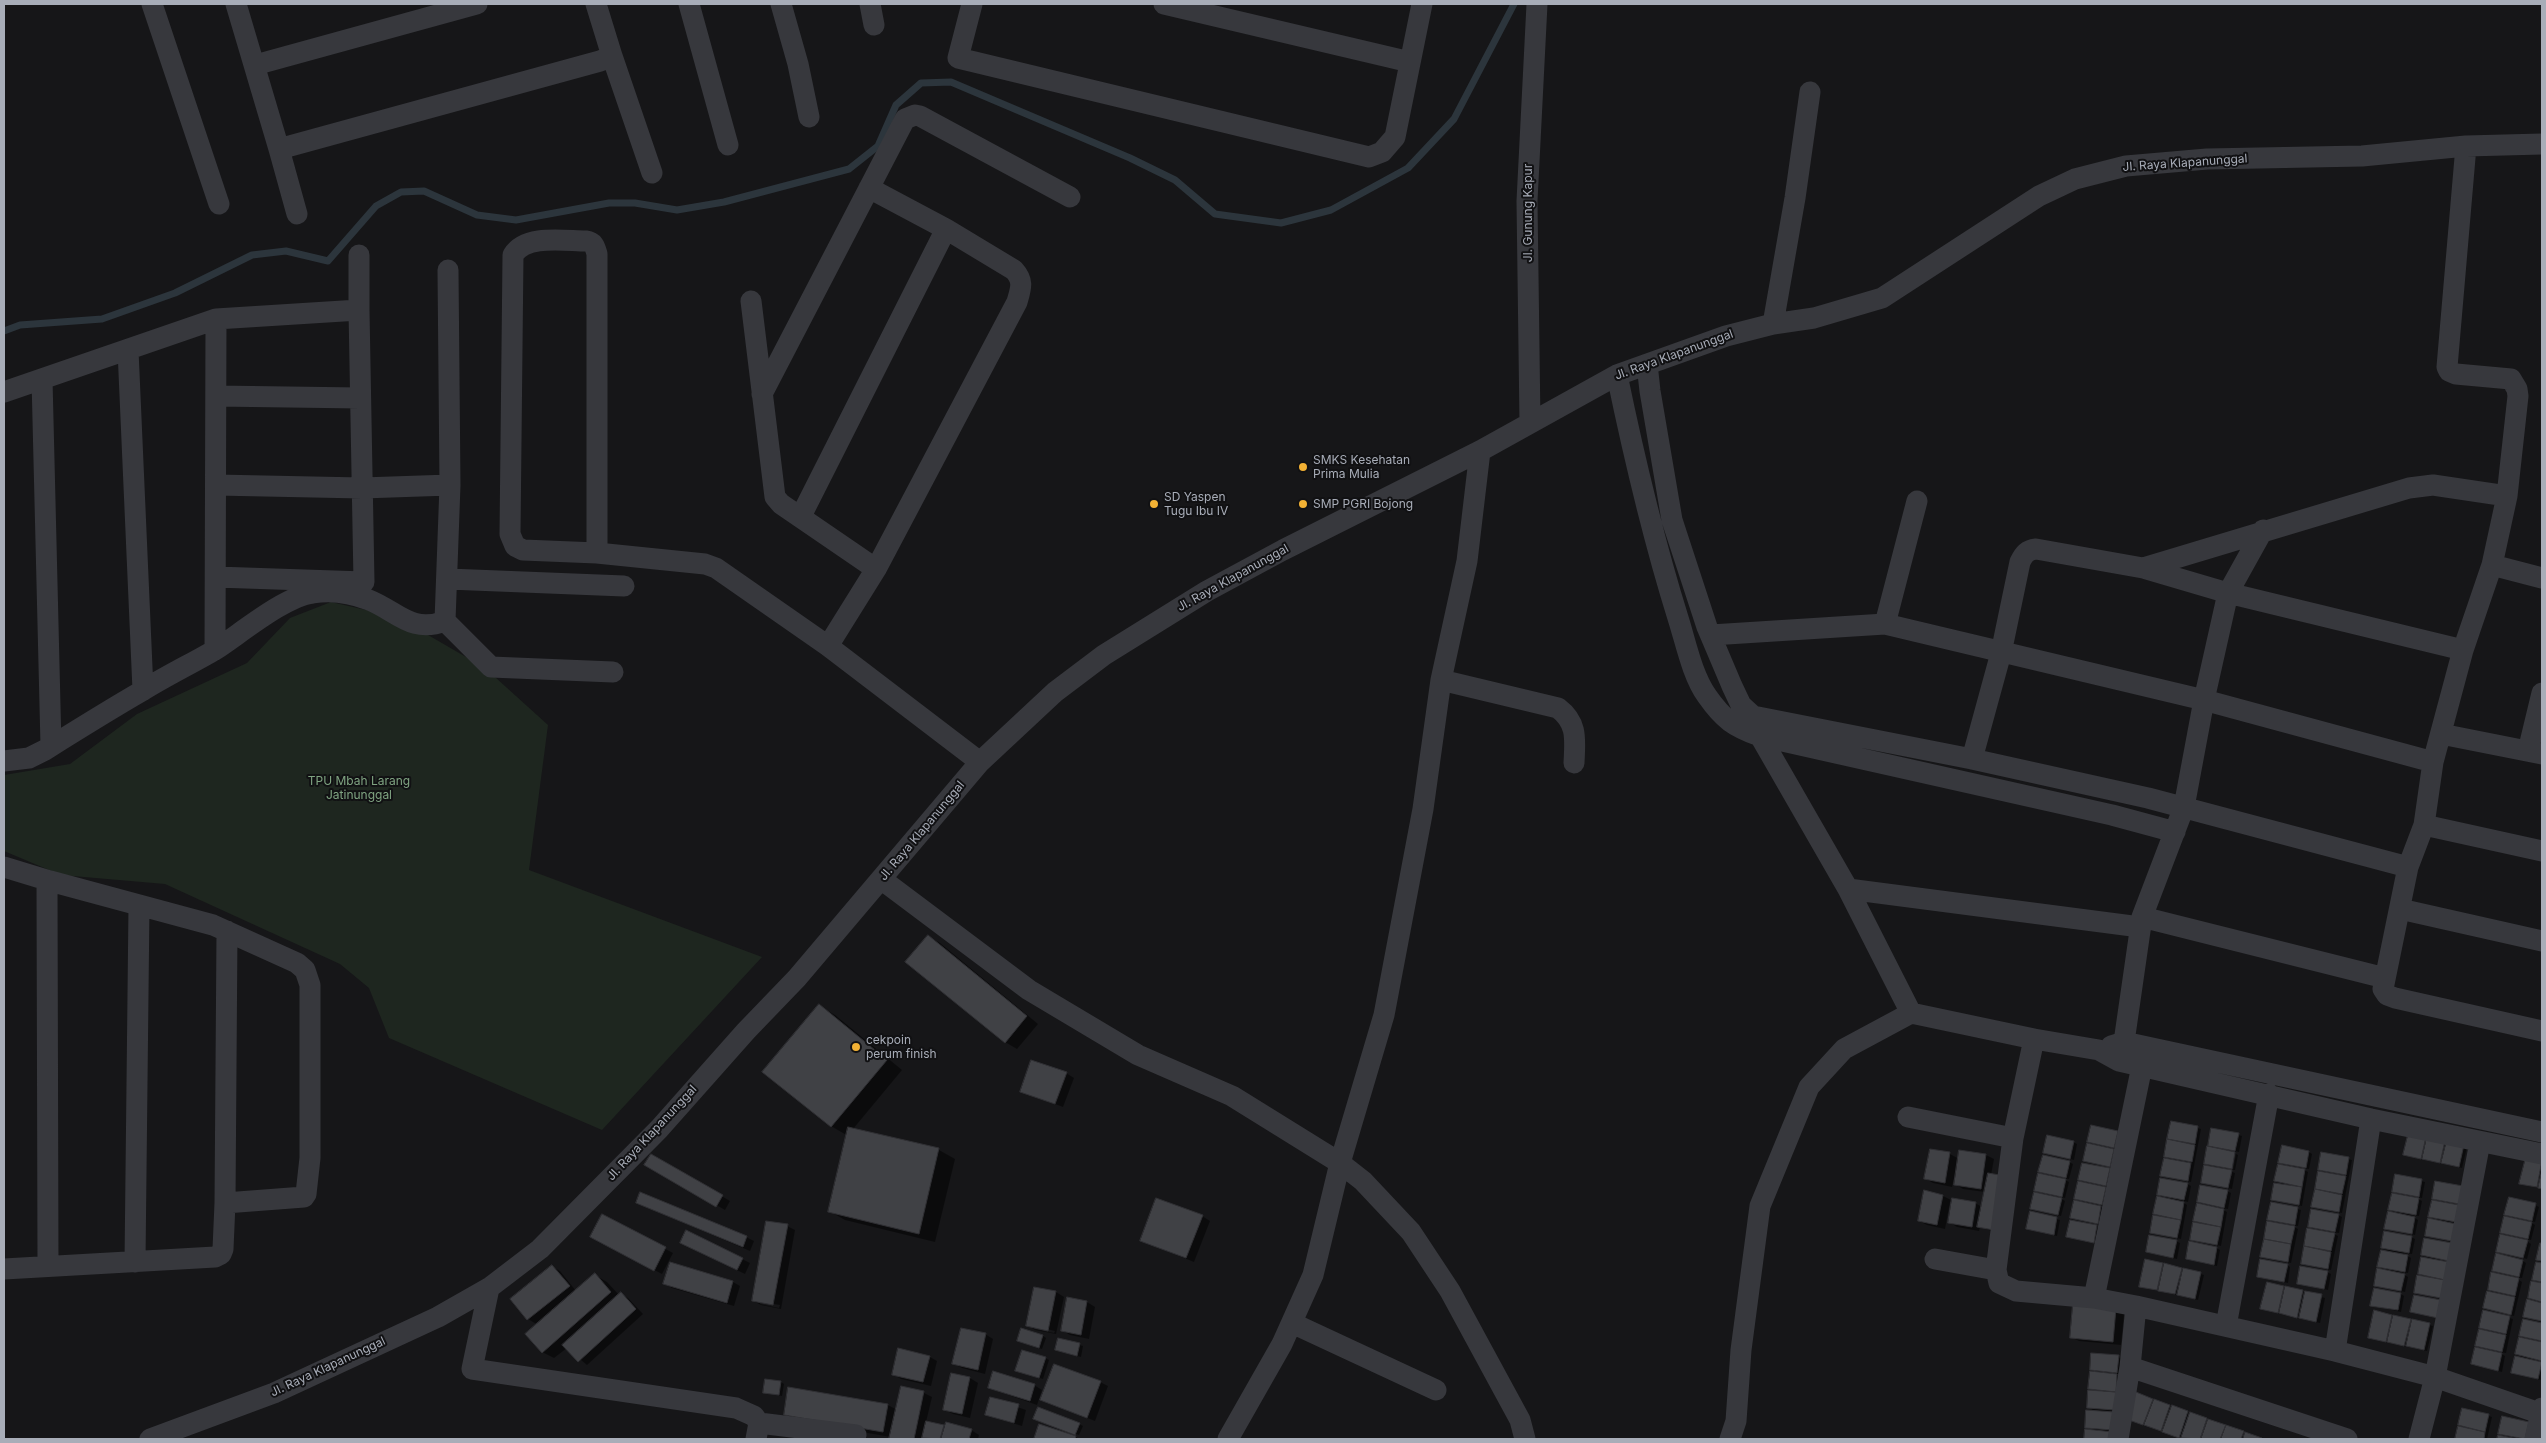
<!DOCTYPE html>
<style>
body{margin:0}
#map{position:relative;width:2546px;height:1443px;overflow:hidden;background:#161618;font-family:Inter,sans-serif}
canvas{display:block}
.frame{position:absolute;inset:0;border:5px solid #a8adb8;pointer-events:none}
</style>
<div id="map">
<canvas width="2546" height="1443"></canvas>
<div class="frame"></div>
</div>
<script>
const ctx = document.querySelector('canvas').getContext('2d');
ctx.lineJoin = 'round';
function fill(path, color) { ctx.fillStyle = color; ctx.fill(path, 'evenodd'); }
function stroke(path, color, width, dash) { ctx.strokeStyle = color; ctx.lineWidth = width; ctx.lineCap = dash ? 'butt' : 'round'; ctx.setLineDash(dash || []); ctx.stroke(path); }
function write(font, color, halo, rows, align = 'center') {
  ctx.font = font + ' Inter,sans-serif'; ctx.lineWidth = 4; ctx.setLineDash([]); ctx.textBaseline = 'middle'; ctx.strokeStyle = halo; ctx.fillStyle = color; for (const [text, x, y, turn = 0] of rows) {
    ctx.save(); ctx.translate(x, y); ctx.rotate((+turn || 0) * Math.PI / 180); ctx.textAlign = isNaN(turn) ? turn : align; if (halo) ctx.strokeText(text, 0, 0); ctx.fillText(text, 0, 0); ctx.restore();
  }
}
fill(new Path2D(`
 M331 602 397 617 485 668 548 725 529 870 762 957 602 1130 389 1038 369 988 340 964 165 884 61 875 4 851V775L70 764 137 714 247 663 290 618Z`), '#1e261f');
fill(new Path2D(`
 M928 936 940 943 1038 1024 1017 1049 1005 1042Z
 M819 1006 835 1015 902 1070 853 1129 939 1150 955 1159 935 1242 845 1220 829 1211 848 1136 831 1126Z
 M1066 1073 1074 1078 1063 1107 1021 1091Z
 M2172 1122 2201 1129 2191 1182 2162 1175Z
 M2092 1126 2117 1132 2113 1168 2084 1160Z
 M2212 1129 2242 1136 2239 1152 2230 1150 2234 1152 2230 1169H2227L2229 1175 2232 1176V1172L2235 1173 2232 1189 2202 1182 2213 1168 2205 1163Z
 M2411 1129 2468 1143 2462 1168 2405 1154Z
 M2073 1142 2077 1144 2074 1160 2044 1152Z
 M1931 1150 1950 1154 1959 1159 1986 1155 1994 1159 1991 1175 2001 1234 1980 1227 1979 1231 1957 1227 1949 1222 1953 1202H1950L1945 1229 1927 1225 1919 1221 1925 1192 1943 1196 1953 1201 1975 1203 1982 1207 1985 1192 1963 1189 1955 1184 1956 1178H1954L1952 1187 1933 1183 1926 1179Z
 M2309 1152 2312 1154 2309 1169 2301 1168 2308 1172 2302 1206 2272 1199 2282 1184 2276 1181 2287 1167 2280 1162Z
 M2236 1154 2238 1155 2235 1170H2233Z
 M2322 1154 2352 1160 2342 1213 2313 1207Z
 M651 1155 730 1201 725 1210 646 1165Z
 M2542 1161V1189L2521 1183Z
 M2069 1162 2073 1164 2069 1179 2061 1178 2069 1182 2065 1198 2057 1196 2065 1201 2061 1216 2032 1209 2043 1195 2036 1190 2048 1176 2040 1172Z
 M2109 1170 2113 1172 2109 1187 2101 1186 2109 1191 2105 1206 2097 1205 2104 1209 2101 1225 2075 1219 2083 1203 2076 1198 2087 1184 2080 1180Z
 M2396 1176 2425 1182 2422 1198 2415 1197 2422 1201 2419 1216 2411 1215 2418 1220 2415 1235 2386 1228 2397 1214 2390 1210 2400 1195 2393 1191Z
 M2184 1182 2191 1186 2188 1202 2180 1200 2187 1205 2181 1239 2151 1232 2158 1198 2165 1199 2158 1195Z
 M2227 1191 2231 1193 2228 1209 2220 1208 2227 1212 2221 1246 2191 1239 2198 1205 2206 1206 2198 1202Z
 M2433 1198 2463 1205 2455 1204 2462 1208 2459 1224 2451 1222 2459 1227 2456 1242 2426 1235 2437 1221 2430 1217 2441 1202Z
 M637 1203 746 1237 754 1241 750 1251Z
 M2272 1203 2301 1210 2298 1226 2290 1225 2298 1229 2291 1263 2262 1257 2277 1224 2269 1219Z
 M2535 1205 2539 1207 2535 1222 2527 1220 2535 1225 2531 1240 2524 1239 2531 1244 2527 1259 2498 1251 2505 1217 2514 1219 2506 1214Z
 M2031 1213 2060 1220 2057 1236 2028 1228Z
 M2338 1215 2342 1217 2339 1233 2330 1232 2338 1236 2331 1270 2302 1264 2308 1230 2317 1231 2309 1226Z
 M603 1216 673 1253 662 1274 599 1241Z
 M1202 1216 1210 1221 1194 1262 1142 1241Z
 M2071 1221 2100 1229 2097 1244 2067 1236Z
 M787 1226 795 1230 781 1309 761 1305 753 1301ZM760 1302 780 1305 779 1308 760 1304Z
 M2411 1237 2415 1239 2412 1254 2403 1253 2411 1258 2408 1273 2400 1272 2408 1277 2405 1292 2375 1285 2386 1271 2379 1267 2391 1253 2382 1248Z
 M2176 1241 2180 1243 2177 1259 2147 1252Z
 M689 1247 742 1259 750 1263 745 1274Z
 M2217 1248 2220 1250 2217 1266 2187 1259Z
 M2422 1255 2452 1262 2443 1260 2452 1265 2445 1299 2415 1292 2426 1278 2419 1274 2431 1259Z
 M2523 1261 2526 1263 2522 1278 2514 1277 2522 1282 2514 1316 2485 1308 2492 1274 2501 1275 2493 1270Z
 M2537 1263 2542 1265V1321L2525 1316 2536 1302 2529 1298 2541 1284 2533 1279Z
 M2163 1264 2204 1275 2198 1300 2141 1286Z
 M2287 1265 2290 1267 2288 1283 2258 1276Z
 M553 1267 560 1271 576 1291 595 1275 607 1282 619 1295 621 1294 628 1298 643 1314 587 1365 567 1348 554 1358 542 1352 538 1325 528 1319 512 1299Z
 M2327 1272 2331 1274 2328 1290 2298 1283Z
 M733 1282 740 1286 734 1306 672 1288 665 1283Z
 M2284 1287 2325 1298 2320 1323 2262 1309Z
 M1035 1288 1056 1292 1064 1297 1056 1334 1035 1330 1028 1325ZM1034 1326 1055 1331 1054 1333 1034 1329Z
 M2401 1294 2404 1296 2401 1312 2372 1305Z
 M1068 1299 1087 1302 1095 1307 1089 1339 1070 1335 1063 1331Z
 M2074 1305 2124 1314 2121 1345 2079 1341 2071 1337Z
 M2375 1312 2433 1326 2427 1351 2373 1339Z
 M2484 1312 2513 1319 2506 1353 2498 1352 2505 1356 2502 1372 2472 1364 2484 1350 2476 1346 2488 1331 2481 1327Z
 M2524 1320 2542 1324 2541 1380 2512 1372 2524 1358 2516 1354Z
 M985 1334 993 1339 985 1374 962 1368 954 1364Z
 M1043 1336 1046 1338 1042 1349 1018 1341Z
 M1059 1340 1083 1346 1081 1357 1056 1350Z
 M2092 1354 2122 1358 2121 1374H2115L2121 1377 2118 1412 2109 1411 2117 1415 2116 1431H2109L2116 1435 2115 1439H2085L2086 1431H2093L2086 1427 2096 1412 2088 1407 2095 1391 2089 1388Z
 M930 1357 937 1361 931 1386 901 1379 893 1374Z
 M1045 1358 1049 1360 1043 1379 1020 1372Z
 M952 1375 970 1378 978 1383 970 1418 953 1414 945 1410Z
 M781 1382 784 1384 782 1396 764 1392Z
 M1100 1382 1108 1386 1095 1421 1042 1400Z
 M1034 1385 1042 1390 1037 1405 989 1388Z
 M902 1388 924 1393 932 1397 926 1422 971 1430 979 1435 978 1439H927L923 1437V1439H891V1437L797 1421 785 1414 888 1405 897 1410Z
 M991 1398 1026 1410 1022 1426 986 1415Z
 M2152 1400 2246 1434 2262 1439H2185L2131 1420Z
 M2463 1409 2492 1417 2487 1439H2456L2459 1428 2466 1429 2459 1425Z
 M2503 1418 2529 1439H2498Z
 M1038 1420 1079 1424 1083 1426 1079 1435Z
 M1040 1425 1076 1437 1079 1439H1036Z`), '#0007');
stroke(new Path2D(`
 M4 331 20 325 102 319 175 293 252 255 286 251 328 261 376 206 401 192 424 191 477 215 516 220 609 203H635L677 210 724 202 849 169 878 146 896 105 921 83 951 82 1130 158 1175 180 1215 214 1281 223 1331 210 1408 168 1454 119 1514 4`), '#2c353c', 7);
const building = new Path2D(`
 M928 935 1027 1016 1005 1043 905 962Z
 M819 1004 887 1060 831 1127 762 1072Z
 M1031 1060 1067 1072 1055 1104 1020 1092Z
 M2171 1121 2198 1126 2195 1144 2167 1139Z
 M2091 1125 2118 1131 2114 1148 2087 1142Z
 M848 1127 939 1148 919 1234 828 1212Z
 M2410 1127 2427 1132 2421 1159 2403 1155Z
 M2211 1128 2239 1133 2235 1151 2208 1146Z
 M2428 1132 2446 1136 2440 1163 2422 1159Z
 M2047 1135 2074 1141 2070 1159 2043 1153Z
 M2448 1136 2465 1140 2459 1167 2441 1163Z
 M2167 1139 2195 1145 2192 1162 2164 1157Z
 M2087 1143 2114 1149 2110 1167 2083 1161Z
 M2282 1145 2309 1151 2306 1168 2278 1163Z
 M2207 1146 2235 1152 2232 1169 2204 1164Z
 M1930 1149 1950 1152 1945 1183 1924 1179Z
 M1959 1150 1986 1154 1981 1189 1954 1185Z
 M2321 1152 2349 1157 2346 1175 2318 1170Z
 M651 1154 723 1195 716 1207 644 1165Z
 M2043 1155 2070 1161 2066 1178 2038 1172Z
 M2526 1157 2542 1160 2537 1187 2519 1184Z
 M2164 1158 2191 1163 2188 1181 2160 1176Z
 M2082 1163 2110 1168 2106 1186 2078 1180Z
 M2278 1164 2305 1169 2302 1187 2274 1181Z
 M2204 1165 2232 1170 2228 1188 2201 1183Z
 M2542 1170V1189L2538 1188Z
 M2318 1171 2346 1176 2342 1194 2315 1189Z
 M1988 1173 2005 1176 1994 1230 1977 1227Z
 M2038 1173 2066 1179 2062 1197 2034 1191Z
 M2395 1174 2422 1179 2419 1197 2392 1192Z
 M2160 1178 2188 1183 2184 1200 2157 1195Z
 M2078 1181 2106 1187 2102 1205 2074 1199Z
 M2435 1181 2463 1186 2459 1204 2432 1199Z
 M2274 1183 2302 1187 2299 1205 2271 1200Z
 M2200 1185 2228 1190 2224 1208 2197 1202Z
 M2315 1189 2342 1195 2339 1212 2311 1207Z
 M1924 1190 1943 1195 1937 1225 1918 1221Z
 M640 1192 747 1236 743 1247 636 1203Z
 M2034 1192 2062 1198 2058 1215 2030 1209Z
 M2392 1193 2419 1198 2416 1215 2388 1210Z
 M2157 1196 2184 1202 2181 1220 2153 1214Z
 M2509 1197 2536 1203 2532 1221 2504 1215Z
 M1156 1198 1203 1215 1186 1258 1140 1241Z
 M1952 1198 1976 1202 1972 1227 1948 1223Z
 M2074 1200 2101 1206 2098 1224 2070 1218Z
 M2432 1200 2459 1205 2456 1222 2428 1217Z
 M2271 1202 2298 1207 2295 1225 2267 1220Z
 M2197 1203 2224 1209 2221 1227 2193 1221Z
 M2311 1209 2339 1214 2335 1232 2308 1227Z
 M2030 1211 2057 1217 2054 1235 2026 1229Z
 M2388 1211 2415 1217 2412 1234 2384 1229Z
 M602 1214 666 1247 654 1271 590 1237Z
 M2153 1215 2181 1220 2177 1238 2150 1233Z
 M2504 1216 2532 1222 2528 1239 2500 1233Z
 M2428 1218 2456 1224 2452 1241 2425 1236Z
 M2070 1220 2097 1225 2094 1243 2066 1237Z
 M766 1221 788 1224 773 1305 752 1301Z
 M2267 1221 2295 1226 2291 1244 2264 1239Z
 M2193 1222 2221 1227 2217 1245 2190 1240Z
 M2307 1228 2335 1233 2331 1251 2304 1246Z
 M686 1230 743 1258 737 1270 680 1243Z
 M2384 1231 2412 1236 2409 1253 2381 1248Z
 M2500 1234 2528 1240 2523 1258 2496 1252Z
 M2149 1235 2177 1240 2173 1258 2146 1252Z
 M2424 1238 2452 1243 2449 1261 2421 1255Z
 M2264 1239 2291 1244 2288 1262 2260 1257Z
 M2189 1241 2217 1247 2214 1265 2186 1259Z
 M2540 1243H2542V1261L2536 1260Z
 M2304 1246 2331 1252 2328 1269 2301 1264Z
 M2381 1250 2408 1255 2405 1272 2377 1267Z
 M2496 1253 2523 1260 2519 1277 2492 1271Z
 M2421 1257 2449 1262 2445 1280 2418 1274Z
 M2145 1259 2163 1263 2157 1290 2139 1287Z
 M2260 1259 2288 1264 2284 1282 2257 1277Z
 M670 1262 733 1281 727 1303 663 1284Z
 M2536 1262 2542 1263V1282L2532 1280Z
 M2164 1263 2182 1268 2175 1294 2158 1291Z
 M552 1265 570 1286 527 1320 510 1299Z
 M2300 1266 2328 1271 2324 1289 2297 1284Z
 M2183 1268 2201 1272 2195 1299 2177 1295Z
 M2377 1268 2405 1274 2401 1291 2374 1286Z
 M2491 1272 2519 1278 2515 1296 2488 1290Z
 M595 1273 611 1292 542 1353 525 1334Z
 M2417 1275 2445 1280 2441 1298 2414 1293Z
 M2531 1281 2542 1283V1302L2528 1298Z
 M2267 1282 2284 1286 2278 1313 2260 1309Z
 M2285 1286 2303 1290 2297 1318 2279 1313Z
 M1034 1287 1056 1291 1048 1331 1026 1326Z
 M2374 1288 2401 1293 2398 1310 2370 1306Z
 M2305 1291 2322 1294 2316 1322 2299 1318Z
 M2487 1291 2515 1297 2511 1315 2483 1308Z
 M621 1292 636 1309 578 1362 562 1345Z
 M2414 1295 2441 1300 2438 1318 2410 1312Z
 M1067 1297 1087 1301 1081 1335 1061 1331Z
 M2527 1299 2542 1303V1321L2523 1317Z
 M2073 1304 2116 1308 2113 1342 2070 1338Z
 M2374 1310 2392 1315 2386 1342 2368 1338Z
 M2483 1310 2510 1316 2506 1334 2479 1328Z
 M2393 1315 2411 1319 2404 1346 2387 1342Z
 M2412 1319 2430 1323 2424 1350 2406 1346Z
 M2523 1319 2542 1323V1341L2519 1336Z
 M961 1328 986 1333 978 1370 952 1364Z
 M1021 1328 1043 1335 1039 1348 1017 1341Z
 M2479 1329 2506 1335 2502 1352 2475 1346Z
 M2519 1337 2542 1342V1361L2515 1354Z
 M1058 1338 1080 1343 1077 1356 1055 1350Z
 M2475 1347 2502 1353 2498 1371 2471 1364Z
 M898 1348 930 1356 923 1382 892 1375Z
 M1022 1350 1046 1357 1039 1378 1015 1371Z
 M2091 1353 2119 1355 2117 1373 2090 1370Z
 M2515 1356 2542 1362 2538 1379 2511 1373Z
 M1054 1364 1101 1381 1087 1418 1040 1400Z
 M993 1371 1035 1384 1030 1401 988 1388Z
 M2090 1371 2117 1374 2116 1392 2088 1389Z
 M951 1373 970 1377 962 1414 943 1410Z
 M765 1379 781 1381 779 1395 763 1393Z
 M901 1386 924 1391 914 1439H889Z
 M788 1387 888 1404 883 1432 784 1415Z
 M2088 1390 2116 1392 2115 1410 2087 1408Z
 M2136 1392 2153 1399 2143 1425 2126 1419Z
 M990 1397 1019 1404 1014 1423 985 1415Z
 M2154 1399 2170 1405 2161 1431 2144 1425Z
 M2172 1405 2188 1411 2179 1438 2162 1432Z
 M1038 1407 1080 1423 1075 1435 1033 1419Z
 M2462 1408 2489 1414 2485 1432 2458 1425Z
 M2086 1410 2114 1412 2113 1430 2085 1428Z
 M2190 1412 2207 1418 2200 1439 2181 1438Z
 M2502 1416 2529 1422 2525 1439 2498 1434Z
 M2208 1419 2226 1425 2220 1439H2201Z
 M926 1421 944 1425 940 1439 922 1438Z
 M946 1422 972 1429 969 1439H941Z
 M1039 1424 1076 1436 1075 1439H1034Z
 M2226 1425 2244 1431 2241 1439H2221Z
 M2458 1426 2485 1432 2484 1439H2455Z
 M2085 1429 2113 1432 2112 1439H2084Z
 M2245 1432 2262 1438V1439H2243Z
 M2498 1435 2518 1439H2497Z`);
fill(building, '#404145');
stroke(building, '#303034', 1);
stroke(new Path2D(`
 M152 4 219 204
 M236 4 279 149 600 61 612 56 596 4
 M689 4 728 145
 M781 4 798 64 809 117
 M870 4 874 25
 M972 4 958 58 1369 157 1382 152 1395 137 1422 4
 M1164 4 1410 62
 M612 56 652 173
 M255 65 477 4
 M2466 146 2447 367 2449 371 2456 374 2511 379 2517 389 2518 396 2507 496 2492 565 2463 650 2433 762 2424 825 2408 867 2383 989 2387 995 2395 998 2542 1031
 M279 149 297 214
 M359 255V310
 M448 270 450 485
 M751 301 775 497 781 504 876 569
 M1773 324 1795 198 1810 92
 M128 350 143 690
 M1647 364 1650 391 1672 520 1707 627 1732 686 1741 705 1753 716 1760 736 1848 889 1911 1013 2034 1039 2099 1050 2119 1061 2371 1119 2542 1154
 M1617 375C1634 457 1653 538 1678 618 1686 643 1692 675 1707 696 1723 719 1734 727 1760 736L2112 815 2175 832
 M42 379 51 746
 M4 392 216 319 359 310 364 582 216 577
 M762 394 905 119 915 115 920 116 1070 197
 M216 396 360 398
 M1530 423 1527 201 1537 4
 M216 485 362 488 450 485 445 621 491 667 613 672
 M801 516 946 229
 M597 553V254C595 247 594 242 586 241 565 241 526 234 513 255L510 534 515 546 523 550 597 553 705 564 716 568 828 646 980 762
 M2492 565 2542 578
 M2143 568 2409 488 2433 485 2507 496
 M448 579 624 586
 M1885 624 1917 501
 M1711 635 1885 624 2204 700 2433 762
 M828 646 876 569 1017 302C1021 288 1024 281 1014 270L946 229 869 188
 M215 650 216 319
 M1441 680 1558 708C1578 723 1575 740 1574 763
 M1753 716 1972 759 2148 798 2408 867
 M2441 734 2542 754
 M2528 751 2542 693
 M1972 759 2001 653 2020 562C2024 554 2027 550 2036 549L2143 568 2228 593 2463 650
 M4 761 29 758 45 750C77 730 109 710 142 691 166 676 191 664 215 650 240 634 285 596 313 593 331 590 351 593 369 600 397 611 411 634 445 621
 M2424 825 2542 851
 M4 867 50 881 213 925 297 963 305 970 310 985V1158L306 1194 304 1197 225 1203 223 1249 221 1254 215 1257 4 1269
 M881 879 1029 990 1138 1055 1232 1096 1340 1163 1363 1181 1411 1232 1450 1291 1520 1420 1525 1439
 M47 880 48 1266
 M1848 889 2140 927
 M2400 909 2542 941
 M2142 917 2385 978
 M2034 1039 2013 1138 1996 1270 1999 1283 2016 1291 2094 1298 2136 1306 2335 1351 2435 1377 2542 1414
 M2111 1046 2124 1042 2138 1045 2542 1132
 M2119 1061 2124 1042 2142 917 2184 807 2204 700 2228 593 2263 530
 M1908 1117 2013 1138
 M225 1203 227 931
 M1935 1259 1996 1270
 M135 1262 139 905
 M489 1288 472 1369 736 1408 754 1416 759 1423 756 1439
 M2094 1298 2142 1066
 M1292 1323 1436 1390
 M2226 1326 2269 1094
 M2335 1351 2371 1119
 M2130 1367 2347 1439
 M759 1423 856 1435
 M150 1439 274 1393 438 1317 489 1288 540 1249 659 1129 746 1031 797 978 980 762 1055 692 1104 655 1207 591 1283 550 1480 451 1617 375 1726 336 1773 324 1814 318 1882 298 2039 196 2075 179 2126 166 2207 159 2362 156 2466 146 2542 144
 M1228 1439 1282 1344 1313 1275 1340 1163 1384 1015 1423 809 1441 680 1467 561 1480 451
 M1730 1439 1736 1421 1741 1350 1760 1206 1809 1087 1844 1049 1911 1013
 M2118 1439 2130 1367 2136 1306
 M2419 1439 2435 1377 2480 1142
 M2535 1439 2542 1408`), '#37383d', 21);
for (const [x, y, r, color] of [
 [1303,467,5,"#f2b134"],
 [1154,504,5,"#f2b134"],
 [1303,504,5,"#f2b134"],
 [856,1047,5,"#f2b134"]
]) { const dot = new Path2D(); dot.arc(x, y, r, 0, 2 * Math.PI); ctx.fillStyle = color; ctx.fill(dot); stroke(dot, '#111113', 2); }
write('12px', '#a8adb8', '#111113', [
 ["Jl. Raya Klapanunggal",2185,163,-4],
 ["Jl. Gunung Kapur",1528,213,-90],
 ["Jl. Raya Klapanunggal",1674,355,-20],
 ["Jl. Raya Klapanunggal",1233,578,-29],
 ["Jl. Raya Klapanunggal",922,831,-50],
 ["Jl. Raya Klapanunggal",652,1133,-47],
 ["Jl. Raya Klapanunggal",328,1367,-25]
]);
write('12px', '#a8adb8', '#111113', [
 ["SMKS Kesehatan",1313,460],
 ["Prima Mulia",1313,474],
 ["SD Yaspen",1164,497],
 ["Tugu Ibu IV",1164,511],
 ["SMP PGRI Bojong",1313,504],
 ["cekpoin",866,1040],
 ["perum finish",866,1054]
], 'left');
write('12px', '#7fa381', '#111113', [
 ["TPU Mbah Larang",359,781],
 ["Jatinunggal",359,795]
]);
</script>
